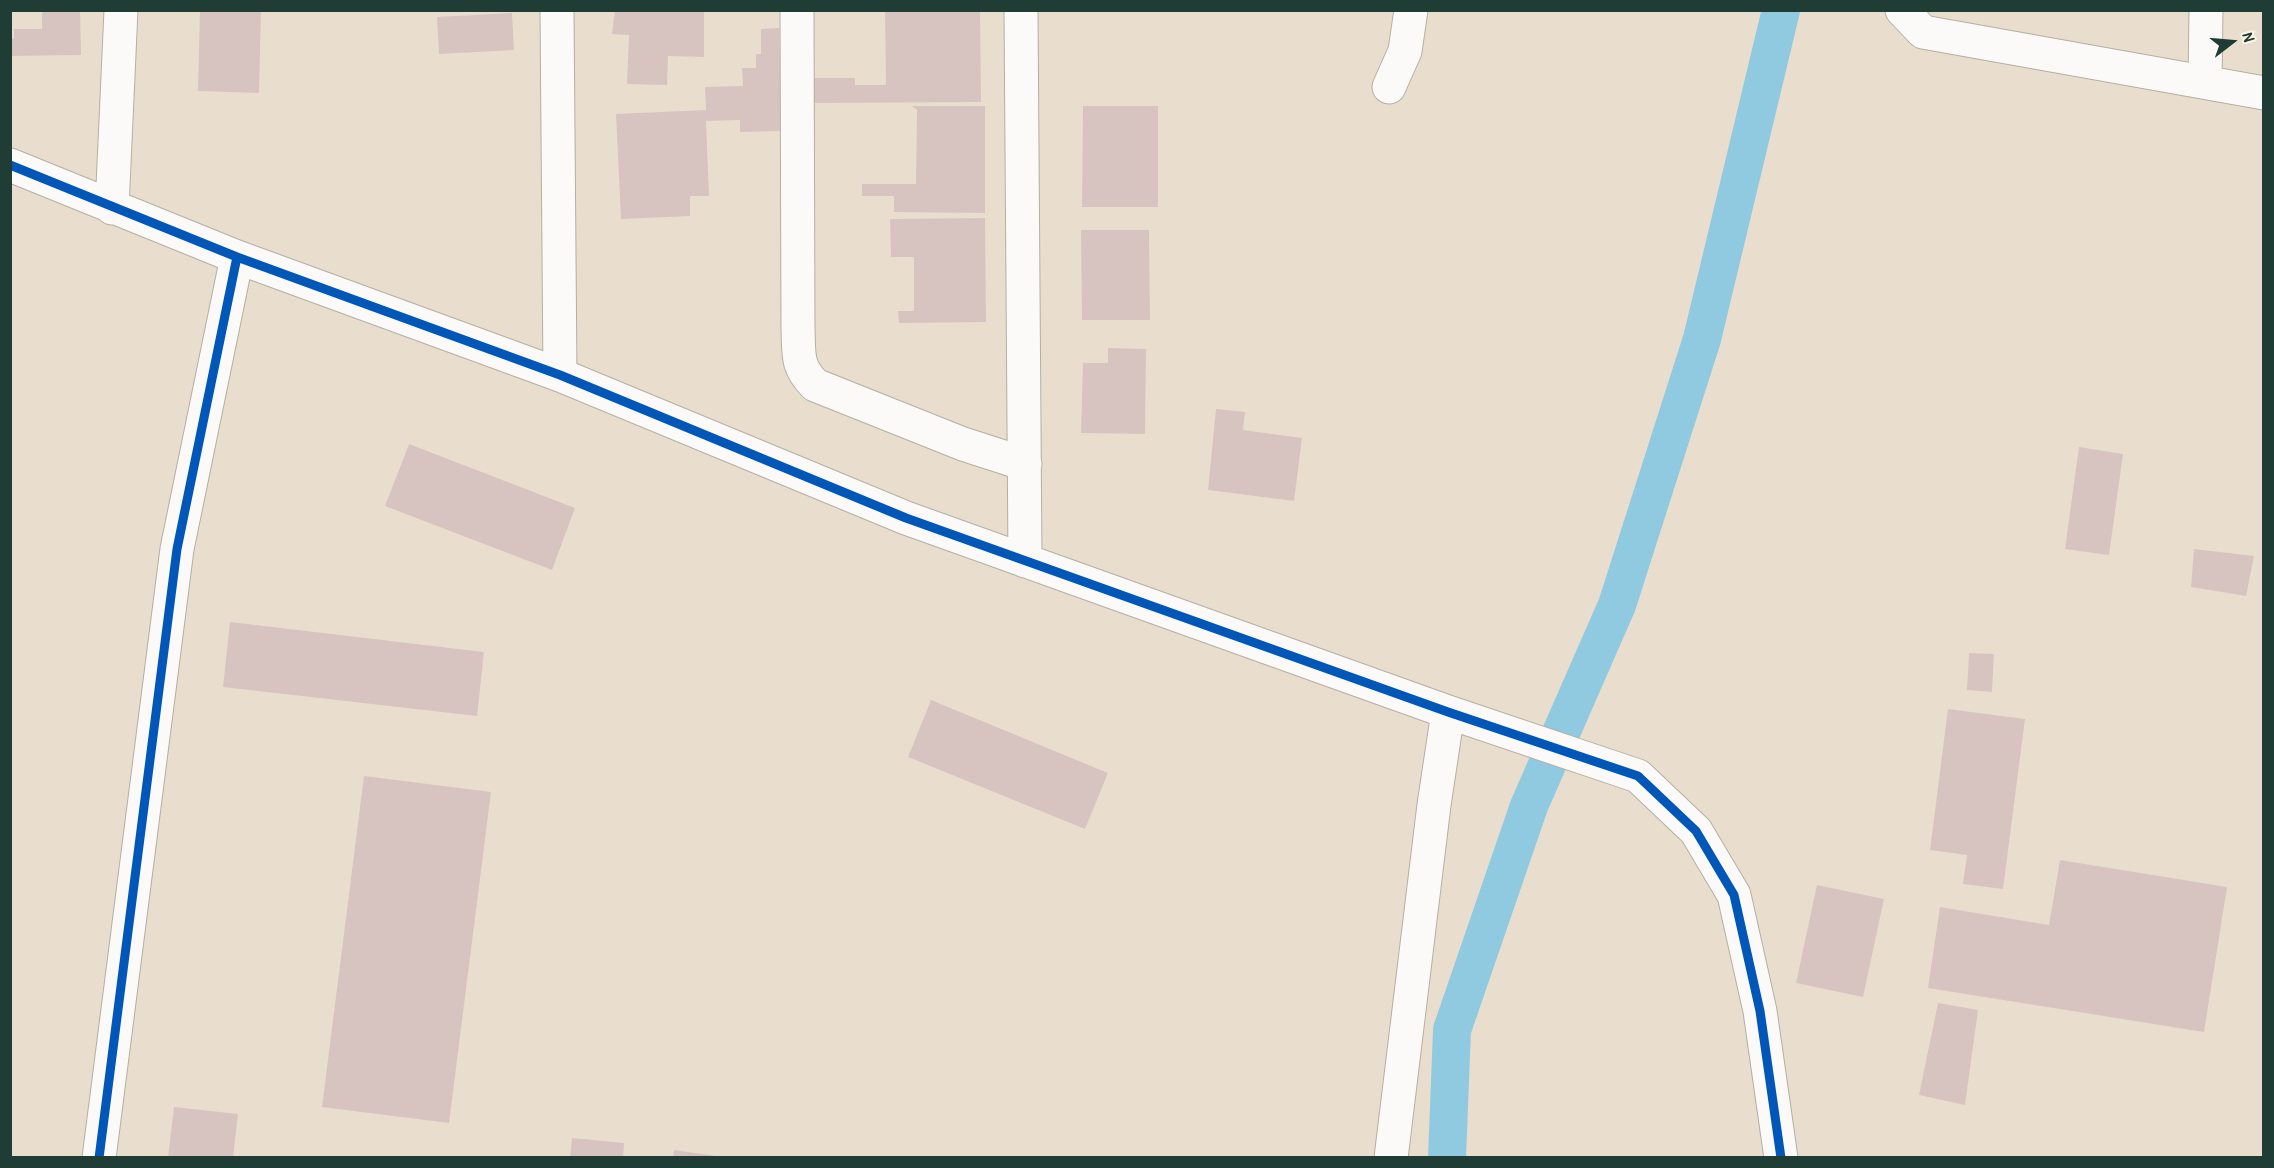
<!DOCTYPE html>
<style>
body{margin:0}
#map{position:relative;width:2274px;height:1168px;overflow:hidden;background:#e9dece;font-family:"Patrick Hand",sans-serif}
canvas{display:block}
.frame{position:absolute;inset:0;border:12px solid #1f3d34;pointer-events:none}
.north{position:absolute;left:2202px;top:12px;width:60px;height:60px;-webkit-text-stroke:4px #fcf5e5;paint-order:stroke;rotate:74deg;font-size:16px;font-weight:700;line-height:24px;text-align:center;color:#1f3d34}
.north::after{content:'';display:block;margin:auto;width:21px;height:27px;background:#1f3d34;clip-path:polygon(50% 0,100% 100%,50% 72%,0 100%)}
</style>
<div id="map">
<canvas width="2274" height="1168"></canvas>
<div class="frame"></div>
<div class="north">N</div>
</div>
<script>
const ctx = document.querySelector('canvas').getContext('2d');
ctx.lineJoin = 'round';
function stroke(path, color, width, dash) { ctx.strokeStyle = color; ctx.lineWidth = width; ctx.lineCap = dash ? 'butt' : 'round'; ctx.setLineDash(dash || []); ctx.stroke(path); }
function fill(path, color) { ctx.fillStyle = color; ctx.fill(path, 'evenodd'); }
stroke(new Path2D(`
 M1447 1158 1452 1030 1529 806 1617 605 1702 339 1781 10`), '#90cae0', 38);
fill(new Path2D(`
 M42 10H80L81 55 10 56V38L14 39V29H42Z
 M200 10H261L259 93 198 91Z
 M615 10H704V57L668 56 667 85 627 84 629 35 612 34Z
 M885 10H980L981 102 811 103V78H855V85H886Z
 M512 13 514 50 439 54 437 17Z
 M779 28 781 131 740 132V120L706 121 709 196H690V216L621 219 616 114 706 110 705 87 743 86 742 68H756V54H761V29Z
 M912 106H985V213L894 212V196H862V184H916L917 110Z
 M1083 106H1158V207H1082Z
 M985 218 986 322 899 323 898 311H914V257H891L890 219Z
 M1081 230H1149L1150 320H1082Z
 M1108 348 1146 349 1145 434 1081 433 1083 363H1108Z
 M1216 409 1245 412 1243 430 1302 438 1294 501 1208 490Z
 M409 444 575 508 552 570 385 506Z
 M2079 447 2123 454 2109 555 2065 549Z
 M2194 549 2254 556 2246 596 2191 587Z
 M230 622 484 652 477 716 223 687Z
 M1969 653 1994 654 1992 692 1967 690Z
 M931 700 1108 773 1085 829 908 757Z
 M1948 709 2025 719 2003 889 1963 884 1967 855 1930 850Z
 M364 776 491 792 449 1123 322 1107Z
 M2060 860 2227 887 2204 1032 1928 988 1940 907 2049 925Z
 M1817 885 1884 899 1863 997 1796 983Z
 M1938 1003 1978 1010 1965 1105 1919 1095Z
 M174 1107 238 1114 233 1158H168Z
 M572 1138 624 1143 623 1158H570Z
 M674 1150 716 1156V1158H673Z`), '#d7c4c1');
const minor = new Path2D(`
 M557 10 560 375
 M797 10 798 328C799 354 796 366 815 385L963 444 1025 464
 M1021 10 1025 561
 M1902 10 1923 32 2264 93
 M2205 82 2206 10
 M1389 87 1405 51 1411 10
 M10 165 237 257 560 375 906 518 1448 712 1638 776 1696 831 1734 895 1760 1011 1781 1158
 M112 208 121 10
 M99 1158 177 549 237 257
 M1391 1158 1434 805 1448 712`);
stroke(minor, '#b3afa4', 35);
stroke(minor, '#fcfaf8', 33);
stroke(new Path2D(`
 M10 165 237 257 560 375 906 518 1448 712 1638 776 1696 831 1734 895 1760 1011 1781 1158
 M99 1158 177 549 237 257`), '#0057b8', 9);
</script>
